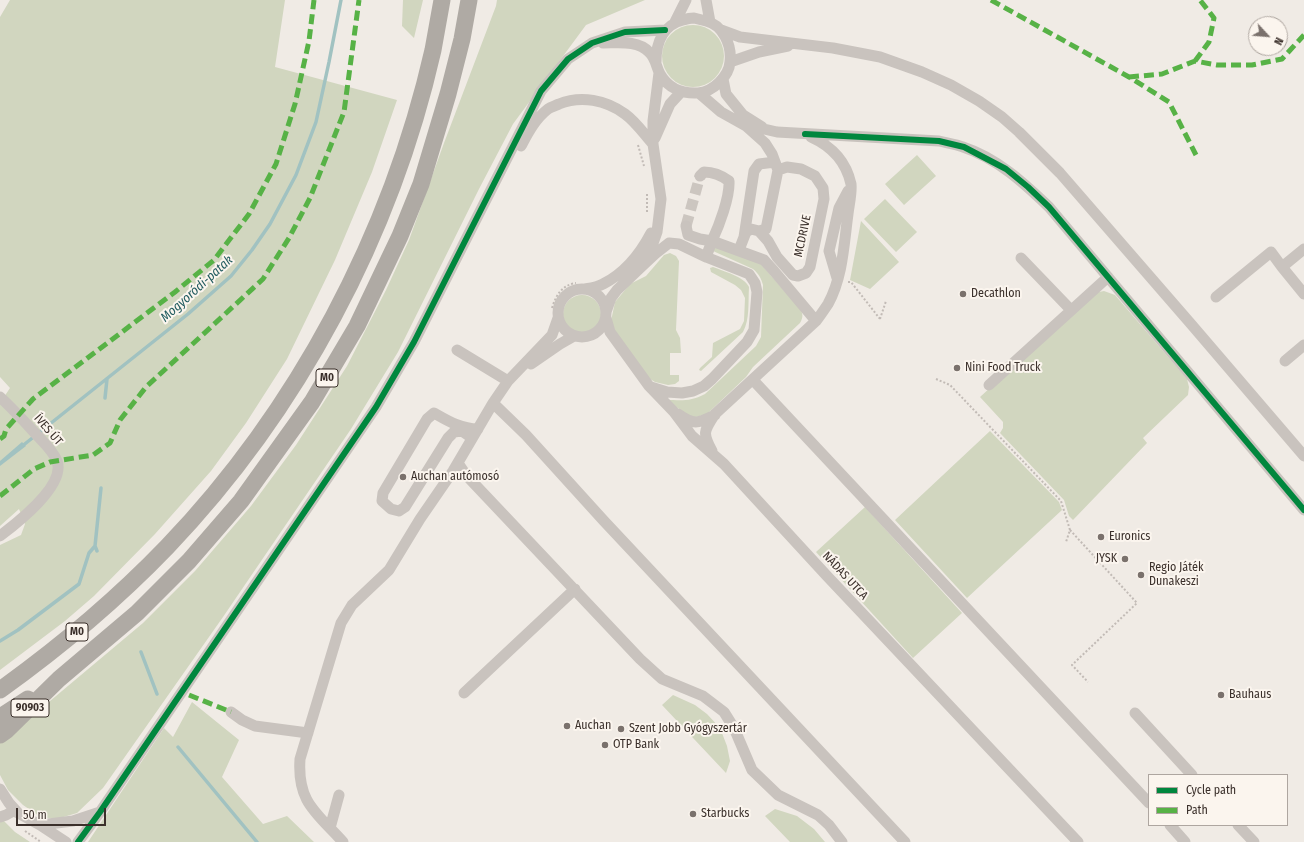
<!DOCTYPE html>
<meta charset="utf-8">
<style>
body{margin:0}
#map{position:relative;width:1304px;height:842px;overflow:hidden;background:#f0ebe5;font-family:"Fira Sans Condensed",sans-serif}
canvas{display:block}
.legend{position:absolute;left:1148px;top:774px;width:140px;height:52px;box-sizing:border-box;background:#fbf5ee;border:1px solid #aea6a0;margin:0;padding:5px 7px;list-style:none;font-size:12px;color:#3b302b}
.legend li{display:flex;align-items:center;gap:8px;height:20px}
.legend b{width:20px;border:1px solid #aea6a0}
.north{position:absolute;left:1248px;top:16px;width:40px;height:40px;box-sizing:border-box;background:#fbf5ee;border:1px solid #aea6a0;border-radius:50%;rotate:116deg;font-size:11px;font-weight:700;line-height:16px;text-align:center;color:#3b302b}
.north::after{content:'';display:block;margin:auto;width:14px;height:18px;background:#7a716c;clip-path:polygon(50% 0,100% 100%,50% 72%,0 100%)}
.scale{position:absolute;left:16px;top:808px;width:90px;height:18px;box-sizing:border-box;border:2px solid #3b302b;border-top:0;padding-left:5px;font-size:12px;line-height:14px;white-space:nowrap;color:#3b302b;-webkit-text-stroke:3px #fbf5ee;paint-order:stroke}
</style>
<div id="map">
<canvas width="1304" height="842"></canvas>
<ul class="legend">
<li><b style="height:5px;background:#00873e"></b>Cycle path</li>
<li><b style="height:5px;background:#57b246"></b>Path</li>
</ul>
<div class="north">N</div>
<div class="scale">50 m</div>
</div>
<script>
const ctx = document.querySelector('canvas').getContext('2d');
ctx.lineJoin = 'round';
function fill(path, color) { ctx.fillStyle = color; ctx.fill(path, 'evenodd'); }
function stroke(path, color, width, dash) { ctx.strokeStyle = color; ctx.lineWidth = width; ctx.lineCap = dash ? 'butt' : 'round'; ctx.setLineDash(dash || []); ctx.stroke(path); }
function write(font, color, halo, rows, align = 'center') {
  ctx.font = font + ' "Fira Sans Condensed",sans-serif'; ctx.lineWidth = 4; ctx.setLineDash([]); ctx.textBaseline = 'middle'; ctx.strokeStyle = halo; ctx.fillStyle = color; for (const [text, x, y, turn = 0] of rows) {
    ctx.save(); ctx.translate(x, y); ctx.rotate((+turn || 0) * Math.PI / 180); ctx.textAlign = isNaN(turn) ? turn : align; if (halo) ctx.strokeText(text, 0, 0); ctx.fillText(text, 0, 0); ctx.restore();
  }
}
fill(new Path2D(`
 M10 0H285L275 67 397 100 372 172 335 260 287 359 246 423 211 471 155 534 94 596 65 621 0 670V545L21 535 25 524 19 509 0 526V403L10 388 0 377V17Z
 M403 0H423L414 38 402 26Z
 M497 0H645L586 25 513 124 479 189 398 352 351 429 223 617 103 788 77 813 60 818H42L23 805 8 790 0 775V743L143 623 195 571 251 506 296 445 347 366 386 290 409 240 444 143 496 6Z
 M662 56a31 31 0 1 1 62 0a31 31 0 1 1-62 0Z
 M917 155 936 176 904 205 885 184Z
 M885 199 917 232 896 252 864 219Z
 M861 221 899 262 870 289 850 280Z
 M715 247 760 263 801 310C803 315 803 318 800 323L753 367 746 377 707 414 692 418 666 400C682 400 690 402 705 394L756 346 761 337 763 285C761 278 759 274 753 269L713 251Z
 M670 253 676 256 679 261 676 330 680 338 681 353H670V375H679V381L675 384 668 385 655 382 645 376 614 330 611 321 615 302 630 284 646 276 664 255Z
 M713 267C723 271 745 277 749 287 748 303 750 319 743 332L701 371 699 370 700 368 712 357 713 343 740 329 744 321 745 298 741 290 735 285 711 272 710 268Z
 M1104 291 1115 295 1187 379 1189 387 1188 395 1143 438 1147 443 1073 520 1069 516 1064 500 1000 433 1003 428V422L980 397 1094 293Z
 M563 314a19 19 0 1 1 38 0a19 19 0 1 1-38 0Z
 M990 431 1059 502 1062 510 967 598 895 520Z
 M865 507 962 613 913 658 816 552Z
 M673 695 695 705 707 714 720 728 727 746 730 761 726 773 662 705Z
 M192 702 239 740 222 777 263 824 287 816 314 842H88L164 728 173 737Z
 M775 809 797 816 814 829 825 842H790L765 816Z
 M0 817 15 832 30 842H0Z`), '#d1d6bf');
fill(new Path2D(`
 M22 442 26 446 0 466V461Z`), '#a1c2c1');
stroke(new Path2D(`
 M105 398 107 379
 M21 447 188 314 231 276 252 250 270 224 296 175 316 122 329 62 341 0
 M97 551 95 546 101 488
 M0 641 18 630 79 584 89 553 95 546
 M141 652 157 694
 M178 747 257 842`), '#a1c2c1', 3.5);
stroke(new Path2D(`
 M686 226 700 176`), '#ccc6c0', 11, [11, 5.5]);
stroke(new Path2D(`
 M638 145 644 166
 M647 212V192
 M848 282H851L880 319
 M552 308C556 295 562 285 576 283
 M880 319 886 301
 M936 379 950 385 1061 501 1070 530 1066 542
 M1070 530 1137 603 1072 665 1088 682
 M25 831 41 842`), '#c2bbb6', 2, [2, 2]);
stroke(new Path2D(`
 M706 0 710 22
 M675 22 686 0
 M721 30 740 37 833 48 880 57 922 72 951 85 979 101 1002 117 1019 132 1060 173 1191 324 1304 456
 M603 43C618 43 638 40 649 52 656 58 656 67 660 74 668 88 682 94 698 93 713 92 729 76 730 62 732 45 723 25 706 21 702 20 698 19 694 18 691 18 686 19 683 20 663 25 656 43 656 62
 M730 62 759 52 788 46
 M723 79 726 94 743 115 762 127
 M699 93 721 112 746 126 764 129 777 132 939 141C947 143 956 144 963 147 997 158 1024 183 1049 207L1304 510
 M655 138 670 104 681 92
 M521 146C528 133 535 119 548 109 551 107 555 106 559 104 581 95 606 100 625 114 636 122 644 134 653 144
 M686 226 688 235 700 239 712 241C719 226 730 197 729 181 721 175 714 172 704 172L700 176
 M759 231 768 241 777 257 793 275 798 276 806 273 810 267 824 199 823 188 815 176 801 169 787 167 778 170
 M744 237 754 171 759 164 775 162
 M1304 249 1282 267 1304 294
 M739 250 746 232 751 229 759 231 766 229 778 170 772 154 765 143 746 126
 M706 257 712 241 764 260 774 271 816 321
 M1021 258 1071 310
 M639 269 655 254 669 243 679 244 706 257 749 274 755 283 757 292 754 330 747 342 712 379 704 386 693 391 682 393 667 392 651 387
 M837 278 829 251 839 208 848 191
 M558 313a24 24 0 1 1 48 0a24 24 0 1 1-48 0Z
 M585 289C591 288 598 287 603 284 625 273 640 254 651 233
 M1216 297 1271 252 1282 267
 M606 312 611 298 617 290 639 269 651 249 657 232 661 199 653 144V121L659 73
 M606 318 610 332 649 386 674 412 692 436 724 464 827 576 1078 842
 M457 350 508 381
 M1285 361 1304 345
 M531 364 560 344 574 336
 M753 380 1149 803
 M989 385 1108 277
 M0 397C12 408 23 420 34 432 42 441 53 450 57 461 66 485 17 523 0 536
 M493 403 526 435 604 521 905 842
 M678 414C694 425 697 424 715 415
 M472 438 462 431 454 432 448 438 405 507 399 511 391 509 382 501 383 493 427 419 434 413C448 421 461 429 478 429
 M712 451C702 433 704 431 715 414L816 321C820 316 824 310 828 304 843 277 844 243 848 214 849 205 852 193 851 184 846 161 831 146 811 137
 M458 463 466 475 640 659 662 679 703 696 724 712 734 728 752 770 778 795 818 815 829 825 842 842
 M464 693 575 589
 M231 712 242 720 255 726 308 733
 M1135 713 1192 775
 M0 789 9 803 18 813 40 825 66 842
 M0 817 6 815 15 810
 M40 825 73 821 100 812
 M1170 825 1185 842
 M1238 825 1254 842
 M330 828 339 795
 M78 842 100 812 376 407 414 342 541 91 568 59 592 43 625 32 665 30
 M343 842C317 813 297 803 300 759L341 623 352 605 389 570 420 519 453 471 493 403 508 381 552 335 558 318`), '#c9c3be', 11);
stroke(new Path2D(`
 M0 690C60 647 116 600 167 547 298 410 391 235 433 50 436 33 439 17 442 0
 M0 717 28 699
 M0 735 7 730 59 679 137 613 189 561 241 501 312 402 357 326 400 236 421 184 448 94 462 39 469 0`), '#afaaa4', 17);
stroke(new Path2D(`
 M991 0 1129 77 1169 102 1196 155
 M1195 61 1209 42 1214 18 1200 0
 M1129 77 1162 74 1195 61 1217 65H1252L1282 59 1304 35
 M0 439 4 436 6 429 33 399 175 292 214 260 249 214 276 164 295 104 309 41 314 0
 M0 496 34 469 50 462 93 455 110 443 120 420 146 387 263 279 289 238 310 198 344 112 359 0
 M189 695 231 712`), '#57b246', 5, [10, 5]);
stroke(new Path2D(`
 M805 134 939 141 964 147 1006 169 1028 187 1049 207 1304 510
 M78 842 100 812 376 407 414 342 541 91 568 59 592 43 625 32 665 30`), '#00873e', 6);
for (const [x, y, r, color] of [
 [963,294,4,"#7a716c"],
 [957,368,4,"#7a716c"],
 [403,477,4,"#7a716c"],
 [1101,537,4,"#7a716c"],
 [1125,559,4,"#7a716c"],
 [1141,575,4,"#7a716c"],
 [1221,695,4,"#7a716c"],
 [567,726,4,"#7a716c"],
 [621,729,4,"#7a716c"],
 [605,745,4,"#7a716c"],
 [693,814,4,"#7a716c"]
]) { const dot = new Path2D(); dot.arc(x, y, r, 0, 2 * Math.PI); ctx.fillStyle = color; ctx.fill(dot); stroke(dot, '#fbf5ee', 1.5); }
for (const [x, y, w] of [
 [327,378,22],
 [77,632,22],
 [30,708,38]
]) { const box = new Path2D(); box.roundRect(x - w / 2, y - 9, w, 18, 3); ctx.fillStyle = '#fbf5ee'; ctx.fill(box); stroke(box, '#3b302b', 1); }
write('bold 11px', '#3b302b', null, [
 ["M0",327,378],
 ["M0",77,632],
 ["90903",30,708]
]);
write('12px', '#3b302b', '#fbf5ee', [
 ["MCDRIVE",803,236,-78],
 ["ÍVES ÚT",48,430,49],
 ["NÁDAS UTCA",845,576,47]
]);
write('12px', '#3b302b', '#fbf5ee', [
 ["Decathlon",971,294],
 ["Nini Food Truck",965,368],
 ["Auchan autómosó",411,477],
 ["Euronics",1109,537],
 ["JYSK",1117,559,"right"],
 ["Regio Játék",1149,568],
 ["Dunakeszi",1149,582],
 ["Bauhaus",1229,695],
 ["Auchan",575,726],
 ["Szent Jobb Gyógyszertár",629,729],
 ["OTP Bank",613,745],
 ["Starbucks",701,814]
], 'left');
write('italic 13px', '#1f5a5e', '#fbf5ee', [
 ["Mogyoródi-patak",197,289,-42]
]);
</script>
